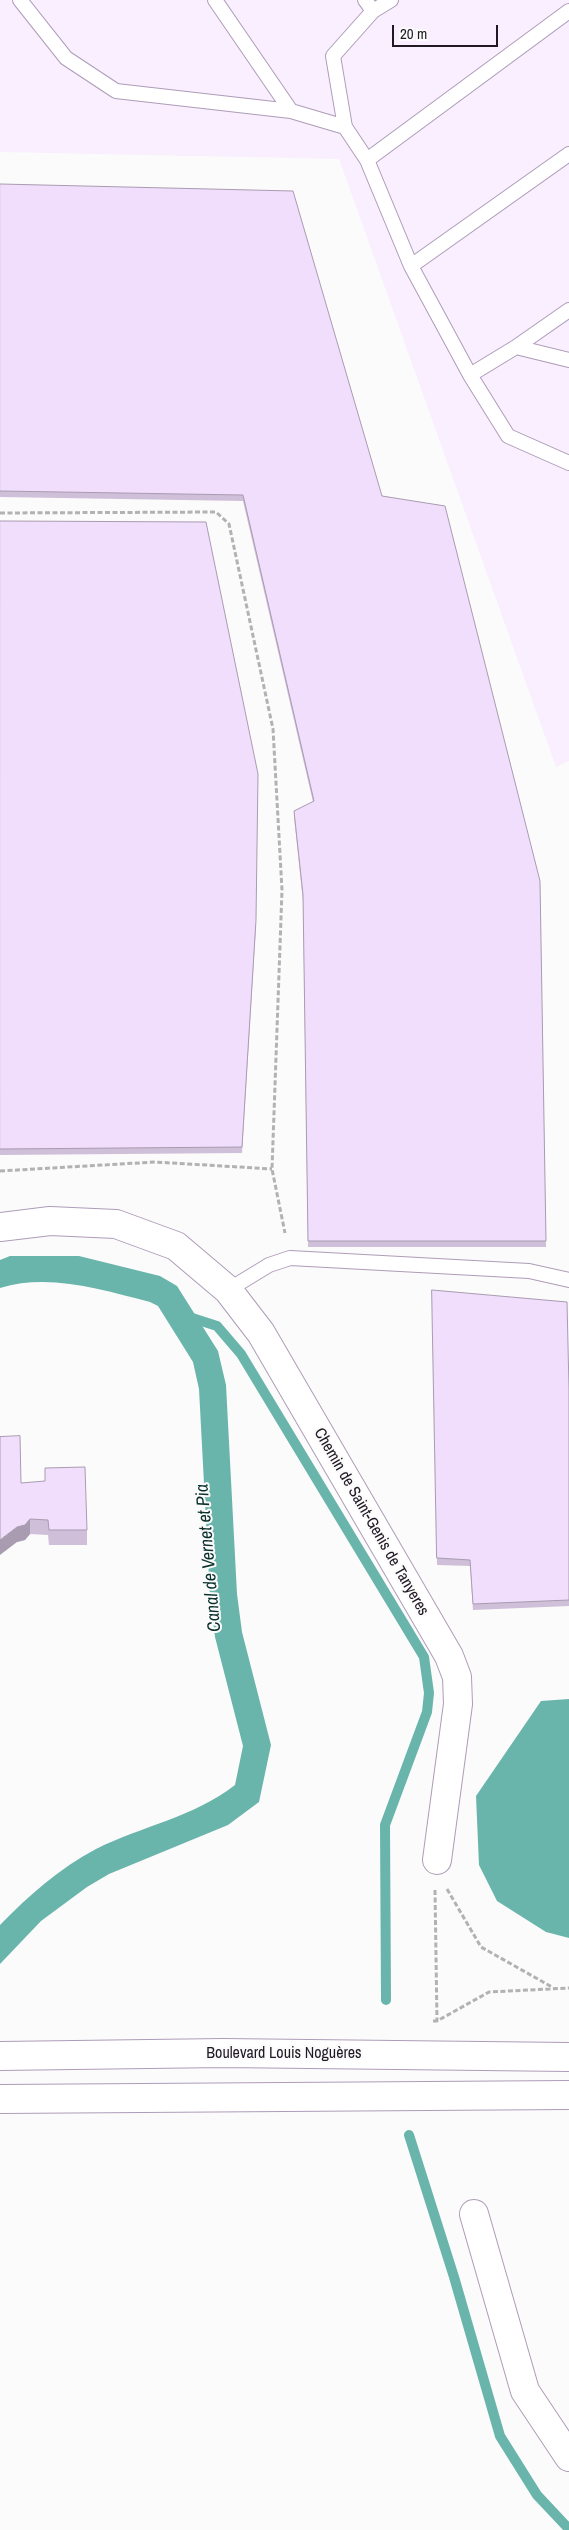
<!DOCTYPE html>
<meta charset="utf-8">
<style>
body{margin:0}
#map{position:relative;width:569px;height:2530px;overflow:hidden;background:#fbfbfb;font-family:"Archivo Narrow",sans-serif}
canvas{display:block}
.scale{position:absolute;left:392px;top:25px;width:106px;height:22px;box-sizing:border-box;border:2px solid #201924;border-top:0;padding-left:6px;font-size:15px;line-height:18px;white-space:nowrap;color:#201924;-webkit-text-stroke:4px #fbfbfb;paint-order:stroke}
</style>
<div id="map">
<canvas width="569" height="2530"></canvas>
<div class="scale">20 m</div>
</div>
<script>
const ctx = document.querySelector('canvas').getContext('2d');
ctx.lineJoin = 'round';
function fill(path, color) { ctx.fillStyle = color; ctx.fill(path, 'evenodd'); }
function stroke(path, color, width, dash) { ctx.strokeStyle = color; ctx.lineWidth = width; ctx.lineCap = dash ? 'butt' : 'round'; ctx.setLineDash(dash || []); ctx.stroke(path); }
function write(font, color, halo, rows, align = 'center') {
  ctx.font = font + ' "Archivo Narrow",sans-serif'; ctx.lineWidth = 4; ctx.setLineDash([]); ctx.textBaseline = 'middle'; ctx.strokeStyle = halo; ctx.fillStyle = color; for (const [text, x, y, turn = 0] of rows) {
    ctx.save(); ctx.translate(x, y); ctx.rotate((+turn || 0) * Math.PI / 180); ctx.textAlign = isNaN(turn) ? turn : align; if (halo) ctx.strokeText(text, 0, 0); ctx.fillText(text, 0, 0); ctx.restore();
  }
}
fill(new Path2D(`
 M0 0H569V761L556 767 339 159 0 152Z`), '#f9effe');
fill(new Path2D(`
 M10 1256H79L160 1276 177 1286 218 1351 226 1385 237 1594 242 1632 271 1745 259 1802 228 1825 109 1874 87 1887 41 1921 0 1964V1925C28 1896 60 1868 96 1849 142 1826 194 1817 235 1785L243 1746 215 1637 210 1597 199 1389 193 1362 158 1306 150 1302C102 1290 50 1273 0 1288V1260Z
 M569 1699V1938L546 1932 497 1901 479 1865 476 1796 541 1701Z`), '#6ab5ab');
stroke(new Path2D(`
 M186 1316 217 1326 241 1354 424 1657 429 1693 427 1712 385 1825 386 2000
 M409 2135 454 2277 500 2436 537 2495 569 2529`), '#6ab5ab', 10);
const service = new Path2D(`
 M20 0 66 58 116 91 291 111 345 127
 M215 0 291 111
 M365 0 373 11
 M391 0 373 11 333 56 345 127 367 160 411 266 470 375 508 436 569 463
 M367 160 569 11
 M411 266 569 154
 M516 347 569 360
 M470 375 516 347 569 310
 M228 1290 269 1265 290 1258 529 1271 569 1280`);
const minor = new Path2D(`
 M0 1227 50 1221 116 1224 176 1246 228 1290 261 1333 449 1656 457 1677 458 1704 437 1860
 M474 2214 525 2391 569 2457`);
const secondary = new Path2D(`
 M0 2056 223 2053 569 2057
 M0 2099 569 2095`);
stroke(service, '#ae9cb8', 16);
stroke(minor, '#ae9cb8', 30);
stroke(secondary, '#ae9cb8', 30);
stroke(new Path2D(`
 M0 513 216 512 229 524 273 729 282 890 272 1169 285 1233
 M0 1171 155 1162 272 1169
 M447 1889 481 1947 552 1987
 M435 1890 437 2021
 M433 2021H437L489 1992 569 1988`), '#b3b1b4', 3, [5, 2.5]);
stroke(service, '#fff', 14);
stroke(minor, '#fff', 28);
stroke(secondary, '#fff', 28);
fill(new Path2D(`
 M0 184 382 496 540 881 546 1247H308L303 901 294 817V811L313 802 243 501 0 497Z
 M0 521 256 926 242 1153 0 1155Z
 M432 1290 569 1389V1606L473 1610 470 1566 437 1565Z
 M21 1483 87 1530V1545H49L48 1535 30 1534 25 1540 17 1542Z`), '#cfbfd9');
fill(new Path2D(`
 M30 1519V1534L25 1540 17 1542 0 1555V1540L17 1527Z`), '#a99bb0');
const building = new Path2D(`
 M0 184 293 191 382 496 445 506 540 881 546 1241H308L303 895 294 811 314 801 243 495 0 491Z
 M0 521 206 522 258 774 256 920 242 1147 0 1149Z
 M432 1290 567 1302 569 1389V1600L473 1604 470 1560 437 1558Z
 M20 1436 21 1483 45 1481V1468L85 1467 87 1530H49L48 1520 30 1519 25 1525 17 1527 0 1540V1437Z`);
fill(building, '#f1defc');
stroke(building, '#a99bb0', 1);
write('16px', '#201924', '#fbfbfb', [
 ["Chemin de Saint-Genis de Tanyeres",371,1522,60],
 ["Boulevard Louis Noguères",284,2054]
]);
write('italic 18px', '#0b312d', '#fbfbfb', [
 ["Canal de Vernet et Pia",209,1558,-95]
]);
</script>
